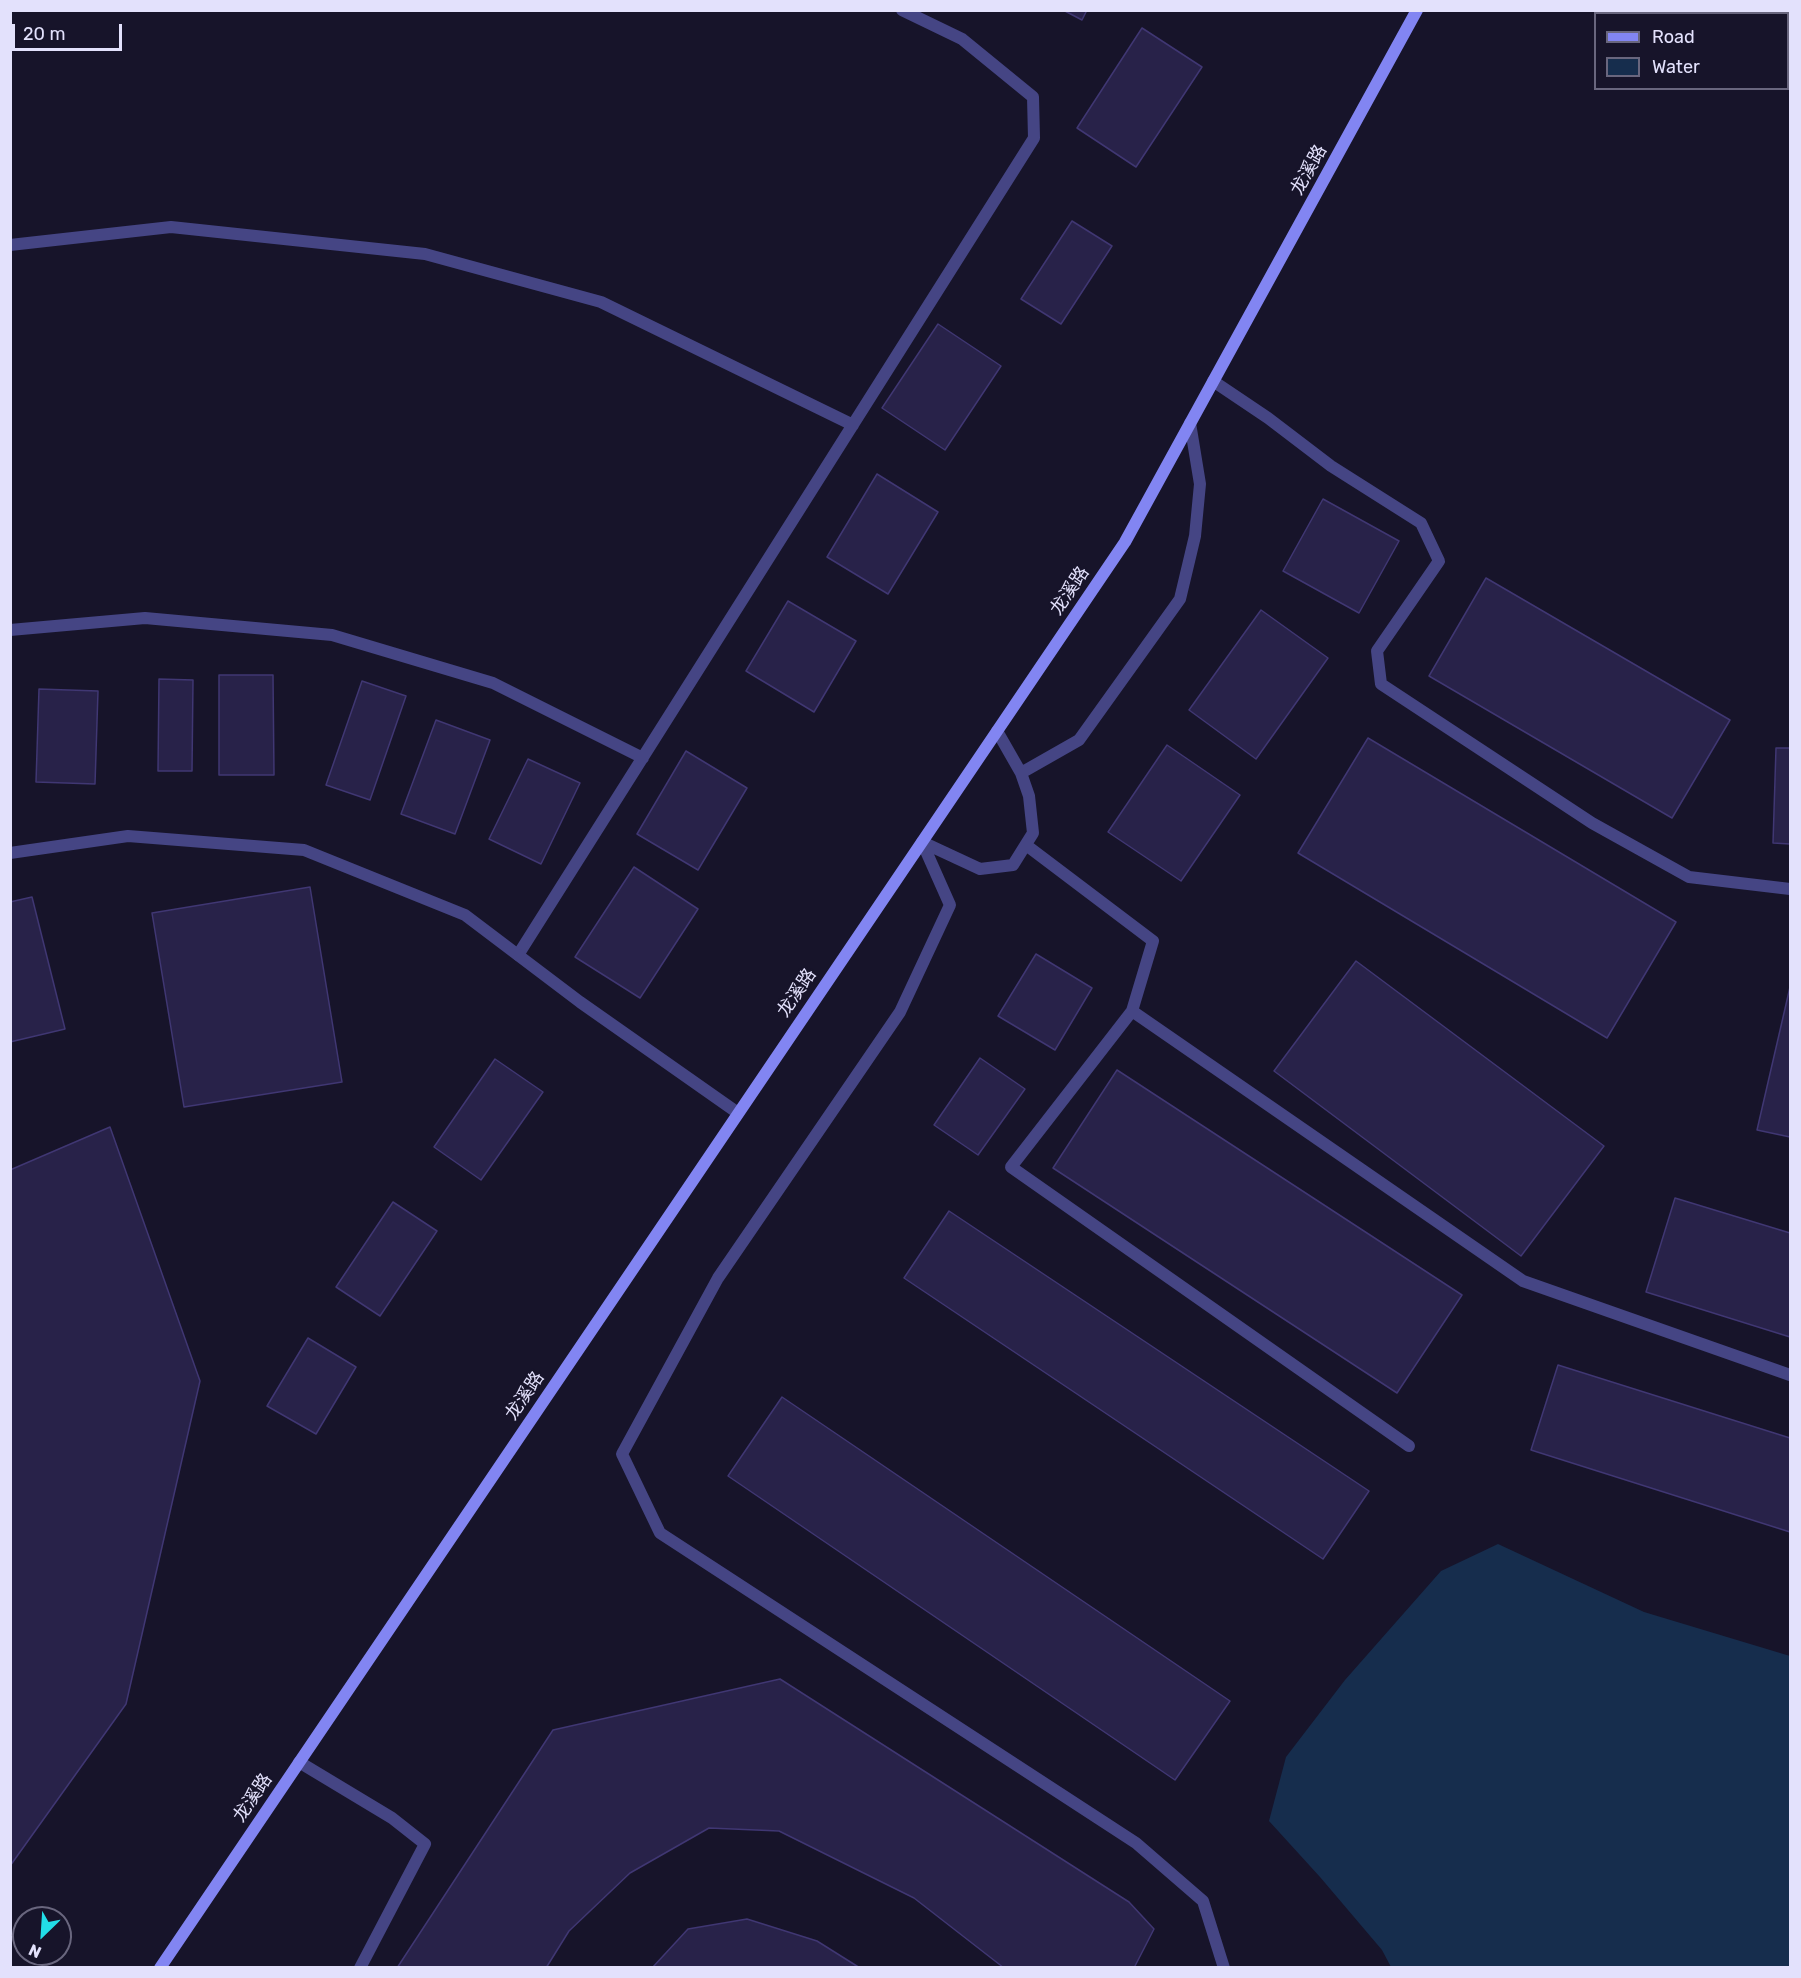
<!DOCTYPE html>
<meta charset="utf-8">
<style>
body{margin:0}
#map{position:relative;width:1801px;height:1978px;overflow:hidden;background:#17142a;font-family:Rubik,sans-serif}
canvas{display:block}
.frame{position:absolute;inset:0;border:12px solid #e3e1fc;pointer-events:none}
.legend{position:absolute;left:1594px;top:12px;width:195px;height:78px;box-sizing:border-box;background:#17142a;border:2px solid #69667e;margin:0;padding:8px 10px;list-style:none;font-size:18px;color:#e3e1fc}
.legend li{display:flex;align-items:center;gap:12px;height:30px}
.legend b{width:30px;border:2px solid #69667e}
.north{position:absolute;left:12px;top:1906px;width:60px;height:60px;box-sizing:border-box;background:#17142a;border:2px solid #69667e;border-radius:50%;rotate:205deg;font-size:16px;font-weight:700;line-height:24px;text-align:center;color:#e3e1fc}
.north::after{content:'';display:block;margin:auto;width:21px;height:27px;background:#22dde7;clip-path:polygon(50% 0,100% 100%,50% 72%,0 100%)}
.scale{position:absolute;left:12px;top:24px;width:110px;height:27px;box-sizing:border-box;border:3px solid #e3e1fc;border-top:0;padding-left:8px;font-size:18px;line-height:21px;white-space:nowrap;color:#e3e1fc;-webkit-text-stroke:4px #17142a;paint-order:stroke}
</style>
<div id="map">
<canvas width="1801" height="1978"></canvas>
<div class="frame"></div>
<ul class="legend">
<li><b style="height:8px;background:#8285f2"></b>Road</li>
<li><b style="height:16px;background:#162d4d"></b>Water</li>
</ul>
<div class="north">N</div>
<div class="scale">20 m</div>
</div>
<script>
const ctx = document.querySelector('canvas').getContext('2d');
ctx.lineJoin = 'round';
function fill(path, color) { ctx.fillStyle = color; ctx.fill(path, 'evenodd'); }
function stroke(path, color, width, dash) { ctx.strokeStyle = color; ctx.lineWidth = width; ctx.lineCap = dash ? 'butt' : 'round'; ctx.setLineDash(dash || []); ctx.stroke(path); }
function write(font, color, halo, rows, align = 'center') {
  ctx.font = font + ' Rubik,"Noto Sans SC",sans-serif'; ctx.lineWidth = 4.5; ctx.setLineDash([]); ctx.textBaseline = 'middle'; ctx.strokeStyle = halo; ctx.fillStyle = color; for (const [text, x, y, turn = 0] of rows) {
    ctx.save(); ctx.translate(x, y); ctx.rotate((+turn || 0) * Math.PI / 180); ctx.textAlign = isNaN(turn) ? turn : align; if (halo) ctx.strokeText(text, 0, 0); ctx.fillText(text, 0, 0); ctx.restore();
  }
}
fill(new Path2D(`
 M1498 1544 1644 1612 1790 1656V1967H1391L1382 1950 1320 1877 1269 1821 1286 1757 1345 1680 1441 1571Z`), '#162d4d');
const building = new Path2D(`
 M1063 10H1087L1082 20Z
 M1142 28 1202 67 1136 167 1077 128Z
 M1072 221 1112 246 1061 324 1021 299Z
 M938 324 1001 366 945 450 882 408Z
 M877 474 938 512 888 594 827 557Z
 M1323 499 1399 541 1359 613 1283 571Z
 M1486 578 1730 720 1672 818 1429 676Z
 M788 601 856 641 814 712 746 671Z
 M1261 610 1328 658 1256 759 1189 710Z
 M219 675H273L274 775H219Z
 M159 679 193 680 192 771H158Z
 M362 681 406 696 370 800 326 785Z
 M39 689 98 691 95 784 36 782Z
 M436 720 490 740 455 834 401 814Z
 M1368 738 1676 922 1607 1038 1298 853Z
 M1167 745 1240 795 1181 881 1108 832Z
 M1776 748H1790V844L1773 843Z
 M686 751 747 788 698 870 637 834Z
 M528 759 580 783 541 864 489 839Z
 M634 867 698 909 640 998 575 957Z
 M310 887 342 1082 184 1107 152 913Z
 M32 897 65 1029 10 1042V902Z
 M1036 954 1092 988 1055 1050 998 1016Z
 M1356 961 1604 1146 1521 1256 1274 1071Z
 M1790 987V1137L1757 1130Z
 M980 1058 1025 1089 978 1155 934 1125Z
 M495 1059 543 1092 481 1180 434 1147Z
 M1117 1070 1462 1295 1397 1393 1053 1168Z
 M110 1127 200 1381 126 1704 10 1866V1170Z
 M1675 1198 1790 1233V1337L1646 1292Z
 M393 1202 437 1231 380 1316 336 1287Z
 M949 1211 1369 1491 1323 1559 904 1278Z
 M308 1338 356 1367 316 1434 267 1406Z
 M1558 1365 1790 1438V1532L1531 1450Z
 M782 1397 1230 1701 1175 1780 728 1476Z
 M780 1679 1129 1902 1154 1929 1134 1968H1004L914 1898 779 1831 709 1828 630 1873 569 1931 546 1968H397L553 1730Z
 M747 1919 817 1941 860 1968H652L688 1929Z`);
fill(building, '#282249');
stroke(building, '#403773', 1.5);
stroke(new Path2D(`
 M10 245 171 227 425 254 601 302 853 425
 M1213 381 1268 418 1331 466 1421 523 1439 561 1377 651 1381 684 1592 823 1689 877 1790 889
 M10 630 145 618 332 635 493 683 643 758
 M997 731 1021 773 1029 796 1033 833 1013 865 980 869 922 842 950 905 900 1012 718 1278 622 1454 660 1533 1136 1843 1203 1901 1224 1968
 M1021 773 1079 740 1180 599 1195 536 1200 484 1190 423
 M1026 845 1153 941 1132 1011 1011 1167 1409 1446
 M518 955 1034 138 1033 97 962 39 902 10
 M1132 1011 1523 1281 1790 1375
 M299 1762 392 1818 425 1844 360 1968`), '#454584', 12);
stroke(new Path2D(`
 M10 853 128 836 304 850 465 915 580 1002 738 1113`), '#454584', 12);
stroke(new Path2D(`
 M160 1968 1125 542 1417 10`), '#8285f2', 12);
write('18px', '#e3e1fc', '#17142a', [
 ["龙溪路",1309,170,-61],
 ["龙溪路",1070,591,-56],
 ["龙溪路",797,993,-56],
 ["龙溪路",525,1396,-56],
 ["龙溪路",253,1798,-56]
]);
</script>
